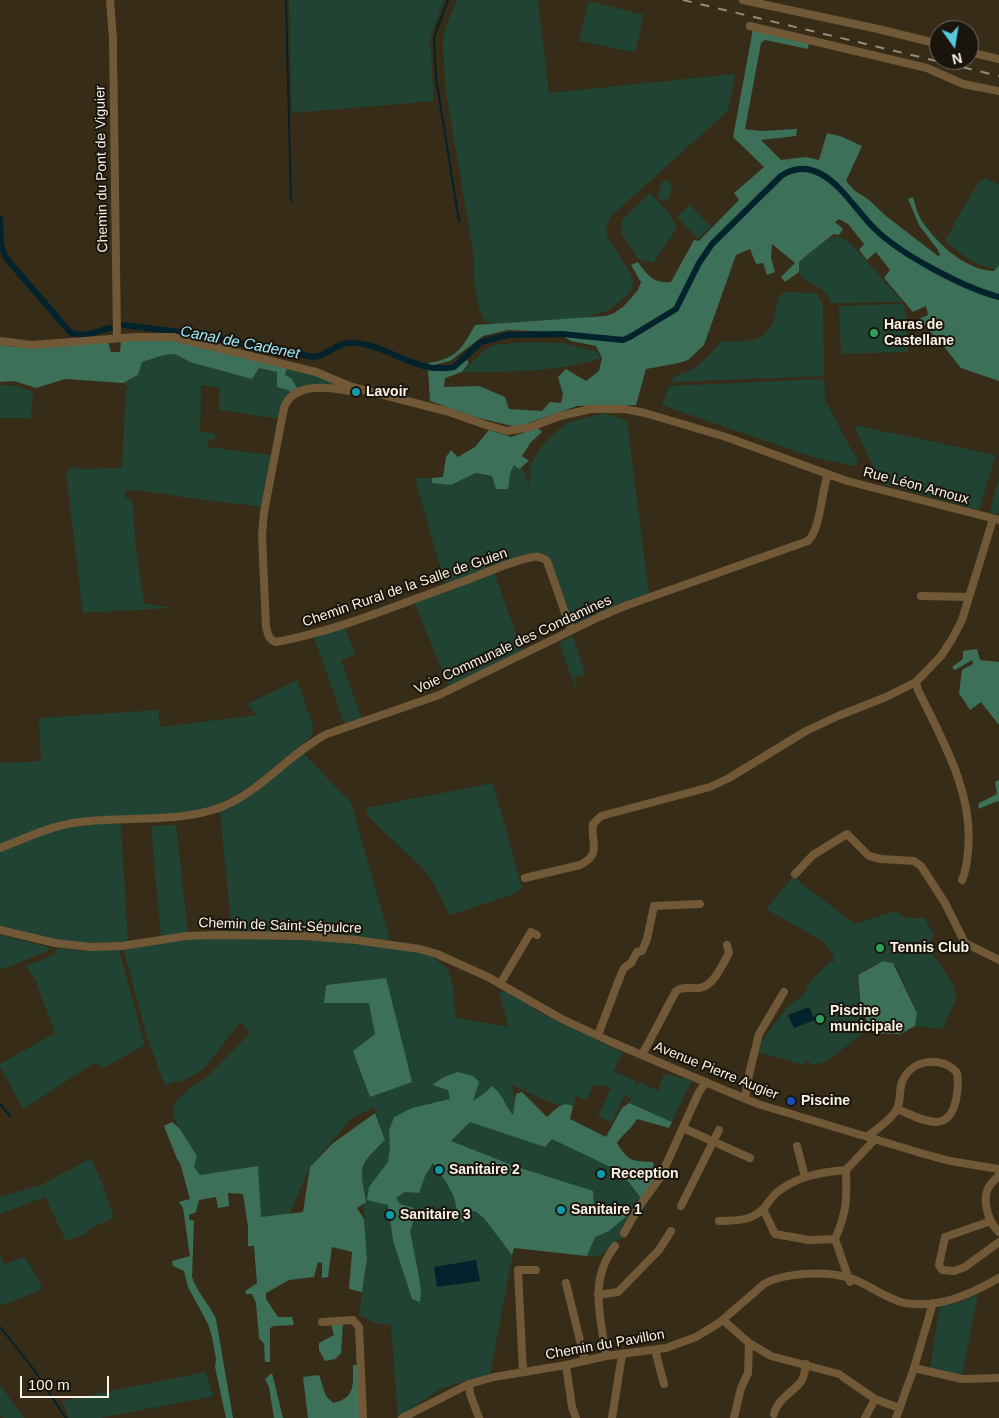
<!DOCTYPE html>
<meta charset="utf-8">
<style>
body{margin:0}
#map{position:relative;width:999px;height:1418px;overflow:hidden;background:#372c17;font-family:Helvetica,sans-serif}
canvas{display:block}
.north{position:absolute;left:929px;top:20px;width:50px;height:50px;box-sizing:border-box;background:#1a150c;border:1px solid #736d63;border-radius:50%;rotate:167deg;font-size:14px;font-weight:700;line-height:20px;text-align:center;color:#f9f2e5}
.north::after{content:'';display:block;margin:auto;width:18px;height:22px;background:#53cbdb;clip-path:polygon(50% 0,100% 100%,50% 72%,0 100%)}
.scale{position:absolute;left:20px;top:1376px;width:89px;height:22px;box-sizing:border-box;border:2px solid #f9f2e5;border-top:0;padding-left:6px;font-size:15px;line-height:18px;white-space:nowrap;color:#f9f2e5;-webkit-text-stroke:4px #1a150c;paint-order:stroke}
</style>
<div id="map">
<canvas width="999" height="1418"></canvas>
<div class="north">N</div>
<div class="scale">100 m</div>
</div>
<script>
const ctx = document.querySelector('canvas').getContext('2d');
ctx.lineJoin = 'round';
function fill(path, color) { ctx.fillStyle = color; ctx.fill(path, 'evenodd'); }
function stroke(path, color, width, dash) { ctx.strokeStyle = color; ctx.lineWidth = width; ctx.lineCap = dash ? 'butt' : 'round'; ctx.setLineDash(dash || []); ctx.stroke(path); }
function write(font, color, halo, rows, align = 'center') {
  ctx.font = font + ' Helvetica,sans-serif'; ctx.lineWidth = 4; ctx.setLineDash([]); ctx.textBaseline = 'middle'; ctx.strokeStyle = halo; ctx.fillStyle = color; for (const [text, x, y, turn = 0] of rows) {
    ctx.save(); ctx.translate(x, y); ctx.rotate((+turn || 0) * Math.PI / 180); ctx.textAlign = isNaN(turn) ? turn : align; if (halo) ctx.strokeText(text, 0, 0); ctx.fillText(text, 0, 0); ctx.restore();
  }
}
fill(new Path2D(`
 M289 0H444L430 38 434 101 292 113Z
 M457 0H538L549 93 735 74 728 111 611 216 606 229 607 237 630 272 633 280 631 292 609 310 584 318 494 323 486 322C475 307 473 276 474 258L445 86 443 39 445 29Z
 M589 1 644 15 635 52 579 41Z
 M986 178 999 185V265L995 269C975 265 960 255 945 240L978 183Z
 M666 180 669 181 672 186 670 198 665 201 661 200 658 196 661 183Z
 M650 193 669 213 677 228 653 263 638 259 621 233 622 220Z
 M690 205 711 227 698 239 677 217Z
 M839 236 851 244 903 302 830 303C828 281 788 285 801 260L828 239Z
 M786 292 816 293 821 300 823 305 824 376 670 382C677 371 685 375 694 368 704 361 713 350 721 342 745 341 768 344 775 315 776 308 776 302 779 296Z
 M901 304 904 306 906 312 908 352 841 354 839 306Z
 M528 342 563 343 597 352 600 358C563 372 504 372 463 372L484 350 495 345Z
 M175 354 190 362 258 368 277 372V387L288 390 291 393 280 418H275L219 410V388L201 385 200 432 215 434 214 440 208 439V447L271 455 263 507 174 496 173 495 133 490 126 491 125 498 132 499 136 548 144 603 170 608 83 613 66 472 74 467 76 469 122 468 126 389 131 388 123 383 138 375 141 362 164 355Z
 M287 366 314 374 343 386 298 389 285 375Z
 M824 379 825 400 857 460 858 464 854 466 815 458 662 405 669 386Z
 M0 385 17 386 33 392 31 418H0Z
 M604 413 627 421 649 595 575 626 572 624 545 553 532 555 445 585 415 478H432L433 483 451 485 476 473 492 476 507 489 510 473 514 465 519 469 522 466 530 487 529 467 541 447 558 430 570 422Z
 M854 425 996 455 979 510 884 484 875 471Z
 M999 476V514L990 513Z
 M494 572 522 651 449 688 414 601Z
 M345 627 355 655 341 660 362 719 344 723 314 637Z
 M573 636 585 674 574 677 577 686 575 687 559 643Z
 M297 680 313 725 312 736C277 763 245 797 202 810 161 822 117 813 76 819 50 822 24 836 0 845V763L41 761 39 718 158 710 160 727 257 715 247 704Z
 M302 752 351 803 389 937V940L340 936 232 933 220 811Z
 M493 783 522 888 514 894 450 915 428 874 368 816 366 808Z
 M111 822 121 826 128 942 80 944 55 940 0 927V851L59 829 74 825Z
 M176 825 188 933 161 938 151 826Z
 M793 877 855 924 895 911 905 918H924L934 934 931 939 933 954 953 984 955 992 956 999 943 1029 915 1026 917 1012 896 966C885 955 871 967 860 973L857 972 860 1011 868 1029 826 1062 812 1065 808 1061 803 1065 759 1052 762 1040 788 1006 801 997 807 990 806 987 830 961 834 963V956L824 942 766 909Z
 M0 935 49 947 48 951 0 970Z
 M218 938 322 940 387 946 431 955 448 970 452 982 456 1018 509 1027 499 992 507 991 539 1012 623 1053 613 1071 637 1082 634 1092 639 1082 658 1091 664 1074 692 1080 672 1122 629 1103 631 1098 625 1095 611 1123 598 1116 611 1088 605 1085 604 1087 594 1084 587 1100 576 1096 573 1106 553 1104 512 1085 517 1114 628 1174 641 1191 647 1204 625 1237 616 1241 599 1257 514 1248 490 1374 442 1388 398 1417 391 1325 375 1323 359 1315 367 1259 361 1169 368 1156 385 1140 374 1107 352 1118 310 1167 289 1215 261 1217 256 1168 200 1175 194 1167 197 1156C187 1140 172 1123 173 1104L191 1087 204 1080 250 1033 240 1022 204 1069 180 1082 175 1081 165 1086 147 1037 124 951 127 948 188 939ZM386 978 370 1097 376 1034 369 1003H324L326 985Z
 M57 948 86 951 119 950 145 1045 103 1068 96 1062 23 1109 0 1067V1064L55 1033 35 979 26 966 54 955Z
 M91 1158 102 1183 114 1218 87 1230V1233L66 1241 45 1197 0 1214V1197L43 1184Z
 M0 1254 5 1264 25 1257 43 1289 0 1306Z
 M978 1294 962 1376 930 1368 940 1305 959 1303Z
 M205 1372 214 1396 100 1418H69L62 1401Z
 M0 1385 24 1418H3L0 1413Z`), '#204334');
fill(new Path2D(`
 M753 29 809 42 808 49 765 40 761 43 745 129 761 131 797 129 796 136 761 140 781 160 806 157 819 160 827 133 840 136 862 146 846 181 855 191 868 199 886 216 938 256 940 255 938 250 919 225 908 199 913 197C915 204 917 213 921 220 937 243 964 270 994 271L999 265V381L961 368 945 348 919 319 928 315 926 306 913 312 884 278 890 270 876 252 867 260 859 250 864 244 848 224 839 219 835 222 843 229 839 235 834 234 831 236 801 260 799 263V272L785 282 781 277 795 263 772 244 771 258 775 272 767 275 763 263 756 264 750 249 736 255 704 345 688 360 679 363 646 369 636 405 577 406 523 425 512 426 475 417 430 401 428 370C443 373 455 369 467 360L469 363 462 372 445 378 444 387 479 386 505 397 509 409 542 411 550 402 561 403 563 394 558 377 566 369 586 381 599 371 602 358 596 346 571 341 555 332 508 330 483 336 450 361 430 366 428 363C456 359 462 349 475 325L606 316 614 313 623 307 638 290 641 282 631 265 638 262C647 275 654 284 671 282L694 240 699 241 739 200 734 193 764 167 733 137Z
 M121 340 172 341 287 366 285 375 291 378 298 389 291 393 288 390 277 387V372L259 368 252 379 190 362 175 354 164 355 142 362 138 375 123 383 65 379 36 388 14 381 0 382V345C36 351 72 345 108 341L111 352H120Z
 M538 428 542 432 531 442 522 456 529 461 519 469 514 465 510 473 508 489H496L492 476 476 473 451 485 432 483V478L443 477 446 457 451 450 458 457 475 447 489 430 511 437Z
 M977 649 980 660 999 662V725L981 702 970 710 959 693 962 670 973 664 972 660 955 670 952 667 963 659V651Z
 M999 780V802L998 801 978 809 979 803 997 794 995 782Z
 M883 961 893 963 917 1013 915 1026 900 1034 873 1033 861 1009 858 975Z
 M386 978 412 1082 370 1097 353 1051 375 1034 369 1003H324L326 985Z
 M458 1072 473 1076 479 1082 473 1101 485 1093 492 1086C503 1094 504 1105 513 1115L516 1094 522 1092 547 1117C556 1109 561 1101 573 1106L570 1119 606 1137 622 1108 629 1103 672 1122 669 1128 637 1119C632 1128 623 1134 617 1143 629 1162 632 1161 653 1162L657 1176 641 1198 621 1172 552 1139 545 1147 470 1122 451 1141 514 1166 593 1191 594 1207 610 1209 627 1216 609 1231 595 1237 587 1256 514 1248 512 1255 484 1218 475 1211 468 1212 463 1223C454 1211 458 1212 455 1201 452 1188 440 1174 433 1163L425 1176 419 1193 405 1192 396 1198 400 1204 414 1208 415 1217 410 1231 419 1277 421 1292 420 1302 412 1299 393 1240 388 1205 367 1200 369 1187 388 1162 390 1147 389 1131 394 1117 412 1108 450 1099 448 1090 432 1085 444 1077Z
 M375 1113 385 1140C357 1167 360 1166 366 1202L357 1208 364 1219 367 1259 362 1292 349 1289 352 1252 332 1247 328 1277 322 1278V1263L318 1262 314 1277 289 1280 266 1293V1299L278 1317H292L294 1325 274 1326 270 1328V1362H265L264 1344 259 1338 256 1303 252 1294H246L245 1291 257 1283 254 1246H248V1227L243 1194 228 1193 229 1206 218 1208 216 1197 199 1200 196 1212 189 1215V1219L194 1221 192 1277C197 1292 209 1304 216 1319L233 1418H226L215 1367 216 1359 212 1337 208 1324 188 1287 184 1271 173 1266 172 1261 190 1256 183 1208 179 1202 190 1199 180 1163 177 1159 164 1126 172 1122 180 1129 197 1156 194 1167 200 1175 258 1166 261 1217 303 1212 310 1167 332 1144Z
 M343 1322 341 1353 335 1359 325 1361 319 1350V1343L334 1335 331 1324Z
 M353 1365H359L361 1412 367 1418H308L303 1377 319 1375 326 1396 333 1403C356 1398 353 1384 353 1365Z
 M272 1373 283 1418H274L269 1387 265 1379Z`), '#3c7059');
fill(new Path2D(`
 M809 1007 815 1020 794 1028 788 1015Z
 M476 1260 480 1281 437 1287 434 1267Z`), '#02232b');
stroke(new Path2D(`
 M286 0 291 201
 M448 0 434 37 436 78 459 221
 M117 80V53
 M0 1104 10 1116
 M0 1327 32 1367 66 1418`), '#02232b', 2);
stroke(new Path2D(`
 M0 219 1 245 6 258 70 332C81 339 98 331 110 328
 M124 325 180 332 314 357C329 355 338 341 354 343 389 345 417 375 454 367L481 342 508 335 562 334 623 340 630 337 676 309 699 263 712 244 781 176C794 167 808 167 821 174 842 185 858 213 875 229 900 254 964 288 999 297`), '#02232b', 6);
stroke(new Path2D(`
 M110 0 113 38 117 338
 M743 0 878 29 939 44
 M750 26 927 68 963 84 999 91
 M969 52 999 59
 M0 341 32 345 136 337H173L316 372 352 387 446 411 486 425 507 431 531 427 560 416 591 409H625L645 413 726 437 847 481 999 520
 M352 387 349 391C328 387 293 382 284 408L264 512 262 536 266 627C268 635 269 640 276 642 341 630 402 603 464 581 486 573 511 561 533 557 538 556 542 557 547 561L571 630
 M921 596 968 597
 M916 682 918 690C942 739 974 794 968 850 967 861 967 869 962 880
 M0 848C26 838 52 825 80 822 125 816 172 823 216 809 258 795 288 754 327 734L439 695 599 617 625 606 808 541C821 528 821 493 828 474
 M795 874 813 855 847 834 869 856 881 859 914 861 921 866 945 903 965 943 999 960
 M525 878 580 865C603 853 590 842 593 824L601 816 710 787 729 778 806 731 838 716 886 697 916 682 941 656 952 639 962 620 993 519
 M0 930 55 943 90 947 122 946 186 936 215 935 304 936 356 940 420 949 437 954 488 977 560 1018 609 1041 717 1087 758 1104 924 1154 950 1161 999 1169
 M500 984 531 932 537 935
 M598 1035 620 977 624 968 631 963 637 952 642 951 647 939 654 906 700 904
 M642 1055 676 991C683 986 690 989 699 988 714 986 722 965 729 953L727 945
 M745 1098 750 1070 759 1034 784 992
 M683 1128 750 1158
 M868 1136C877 1129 891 1120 897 1109 901 1101 899 1090 902 1082 911 1059 942 1055 957 1073 959 1083 958 1090 956 1100 948 1137 920 1118 897 1109
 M797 1146 805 1177
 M999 1175C995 1180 989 1184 987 1191 983 1204 989 1223 999 1232
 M681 1206 719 1130
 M763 1209 775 1234 809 1240 835 1239
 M719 1221C738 1220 751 1222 765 1207 769 1201 774 1194 780 1190 799 1176 822 1172 846 1170
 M991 1221 945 1237 939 1265 942 1270 954 1271 965 1267 999 1242
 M624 1233 638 1208 660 1178 699 1092 706 1082
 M850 1282 835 1239C847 1212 847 1199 846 1170L875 1139
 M566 1283 585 1361
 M598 1295 618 1292 659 1250 671 1231
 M723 1320 749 1343 771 1356 839 1374
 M322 1322 353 1320 359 1327 363 1418
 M655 1350 664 1384
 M606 1356C601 1317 588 1280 615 1246
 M566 1365 572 1407 576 1418
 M914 1368 962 1379 999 1378
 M523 1372 518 1270H536
 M843 1377 875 1399 899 1408
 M469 1384 470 1394 479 1418
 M774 1414C777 1400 791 1393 800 1383 804 1379 805 1370 806 1364
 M402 1418 469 1384 494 1377 566 1365 606 1356 666 1348 696 1337 719 1323 764 1284C785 1272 827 1271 850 1278 869 1284 886 1299 905 1303 939 1309 971 1294 999 1278
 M612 1418 622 1355
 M734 1418 741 1388 748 1373 749 1343
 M865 1418 875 1399
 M896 1418 914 1368 933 1303`), '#715938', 8);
stroke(new Path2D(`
 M683 0 999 76`), '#948b7a', 2, [9, 9]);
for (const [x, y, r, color] of [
 [874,333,5,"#2e9e5b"],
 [356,392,5,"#0f9aa8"],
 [880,948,5,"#2e9e5b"],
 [820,1019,5,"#2e9e5b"],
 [791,1101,5,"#1a4fb4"],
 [439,1170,5,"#0f9aa8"],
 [601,1174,5,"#0f9aa8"],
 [561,1210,5,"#0f9aa8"],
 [390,1215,5,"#0f9aa8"]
]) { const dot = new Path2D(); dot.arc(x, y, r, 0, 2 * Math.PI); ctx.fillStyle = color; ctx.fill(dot); stroke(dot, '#1a150c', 2); }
write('14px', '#f9f2e5', '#1a150c', [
 ["Chemin du Pont de Viguier",102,169,-91],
 ["Rue Léon Arnoux",916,486,15],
 ["Chemin Rural de la Salle de Guien",405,588,-19],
 ["Voie Communale des Condamines",513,645,-25],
 ["Chemin de Saint-Sépulcre",280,926,2],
 ["Avenue Pierre Augier",716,1071,22],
 ["Chemin du Pavillon",605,1345,-10]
]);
write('bold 14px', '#f9f2e5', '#1a150c', [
 ["Haras de",884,325],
 ["Castellane",884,341],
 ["Lavoir",366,392],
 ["Tennis Club",890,948],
 ["Piscine",830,1011],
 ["municipale",830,1027],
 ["Piscine",801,1101],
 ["Sanitaire 2",449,1170],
 ["Reception",611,1174],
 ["Sanitaire 1",571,1210],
 ["Sanitaire 3",400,1215]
], 'left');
write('italic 15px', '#a0e9fe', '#1a150c', [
 ["Canal de Cadenet",240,343,11]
]);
</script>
